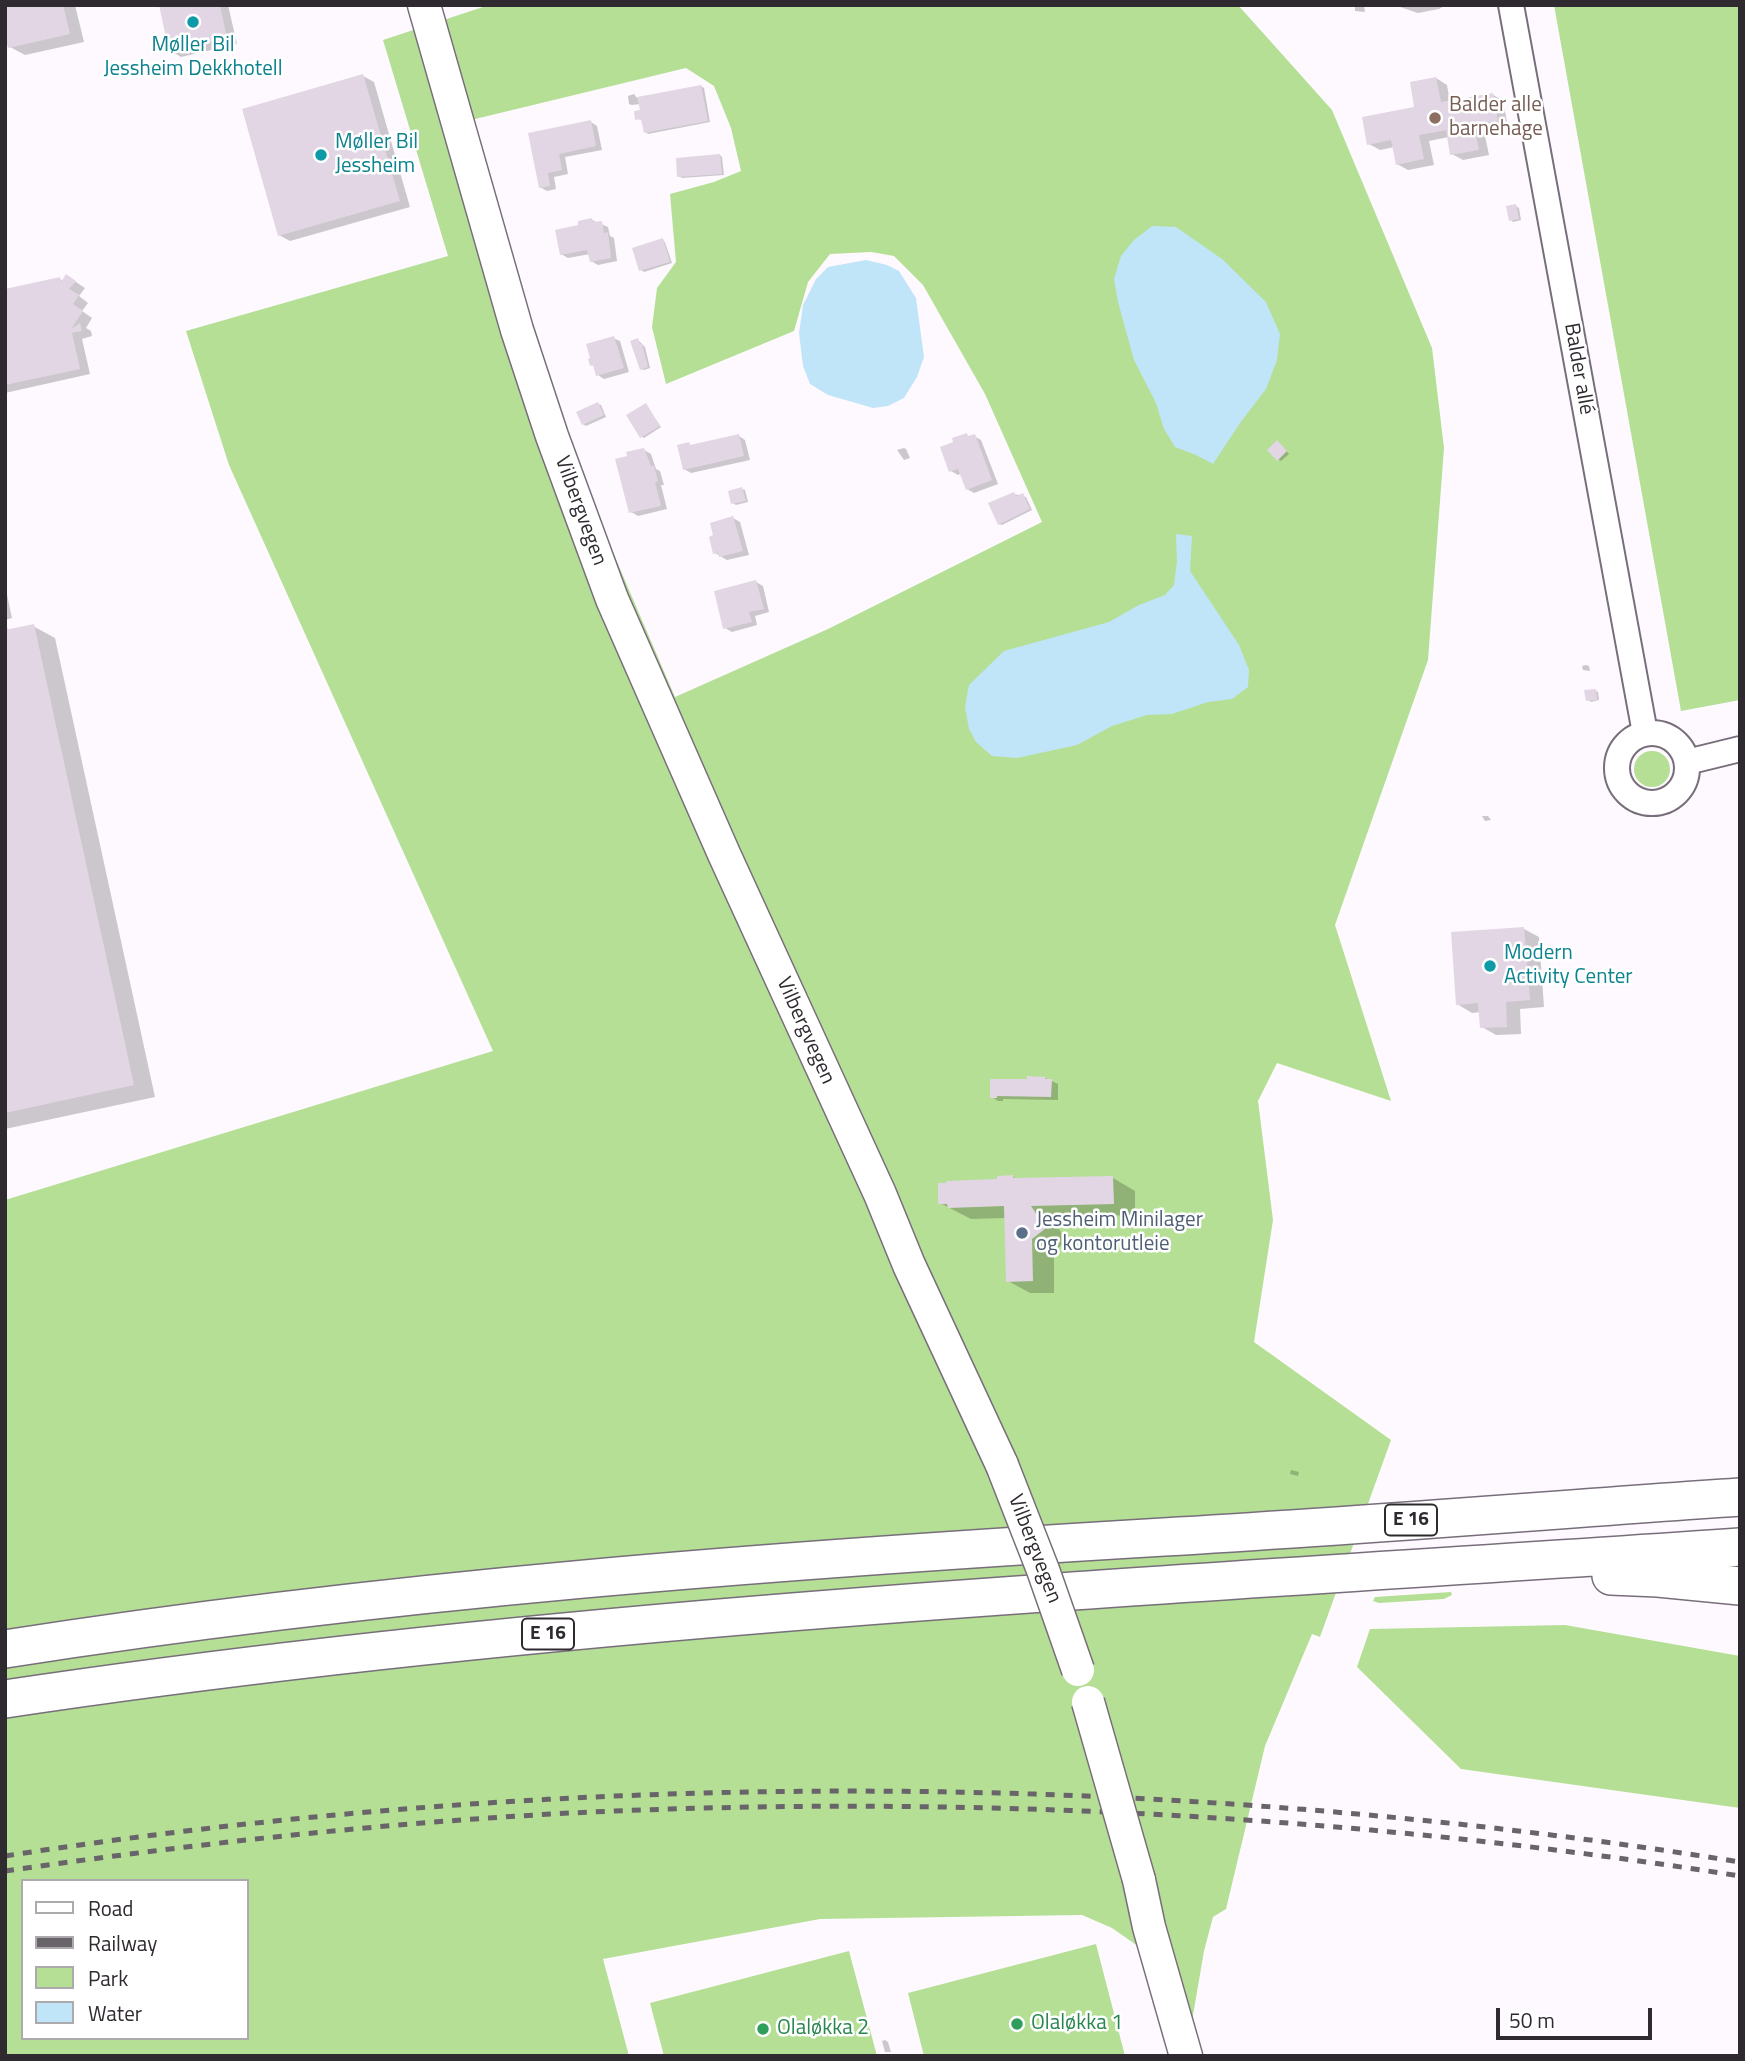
<!DOCTYPE html>
<meta charset="utf-8">
<style>
body{margin:0}
#map{position:relative;width:1745px;height:2061px;overflow:hidden;background:#fef9ff;font-family:"Titillium Web",sans-serif}
canvas{display:block}
.frame{position:absolute;inset:0;border:7px solid #2f2a30;pointer-events:none}
.legend{position:absolute;left:21px;top:1879px;width:228px;height:161px;box-sizing:border-box;background:#fff;border:2px solid #acaaac;margin:0;padding:9px 12px;list-style:none;font-size:21px;color:#2f2a30}
.legend li{display:flex;align-items:center;gap:14px;height:35px}
.legend b{width:35px;border:2px solid #acaaac}
.scale{position:absolute;left:1496px;top:2008px;width:156px;height:32px;box-sizing:border-box;border:4px solid #2f2a30;border-top:0;padding-left:9px;font-size:21px;line-height:24px;white-space:nowrap;color:#2f2a30;-webkit-text-stroke:5px #fff;paint-order:stroke}
</style>
<div id="map">
<canvas width="1745" height="2061"></canvas>
<div class="frame"></div>
<ul class="legend">
<li><b style="height:9px;background:#fff"></b>Road</li>
<li><b style="height:9px;background:#69646a"></b>Railway</li>
<li><b style="height:19px;background:#b4df95"></b>Park</li>
<li><b style="height:19px;background:#c1e5f8"></b>Water</li>
</ul>
<div class="scale">50 m</div>
</div>
<script>
const ctx = document.querySelector('canvas').getContext('2d');
ctx.lineJoin = 'round';
function fill(path, color) { ctx.fillStyle = color; ctx.fill(path, 'evenodd'); }
function stroke(path, color, width, dash) { ctx.strokeStyle = color; ctx.lineWidth = width; ctx.lineCap = dash ? 'butt' : 'round'; ctx.setLineDash(dash || []); ctx.stroke(path); }
function write(font, color, halo, rows, align = 'center') {
  ctx.font = font + ' "Titillium Web",sans-serif'; ctx.lineWidth = 5; ctx.setLineDash([]); ctx.textBaseline = 'middle'; ctx.strokeStyle = halo; ctx.fillStyle = color; for (const [text, x, y, turn = 0] of rows) {
    ctx.save(); ctx.translate(x, y); ctx.rotate((+turn || 0) * Math.PI / 180); ctx.textAlign = isNaN(turn) ? turn : align; if (halo) ctx.strokeText(text, 0, 0); ctx.fillText(text, 0, 0); ctx.restore();
  }
}
fill(new Path2D(`
 M489 5H1238L1332 110 1432 348 1444 448 1428 660 1335 925 1391 1101 1277 1063 1258 1101 1273 1220 1254 1342 1391 1440 1320 1637 1312 1634 1265 1746 1226 1909 1213 1917 1204 1951 1186 2056 1145 1951 1112 1928 1082 1915 820 1919 603 1959 629 2056H5V1200L493 1051 229 465 186 331 448 256 383 40ZM686 68 714 86 731 128 741 171 714 182 670 194 676 262 657 288 652 327 666 384 794 331 808 282 830 254 871 252 894 256 923 285 985 394 1042 522 828 629 675 697 563 436 471 120ZM23 1881H247V2038H23Z
 M1554 5H1740V700L1681 711Z
 M1634 769a18 18 0 1 1 36 0a18 18 0 1 1-36 0Z
 M1451 1592 1452 1595 1444 1599 1379 1603 1373 1601 1375 1597Z
 M1565 1625 1740 1656V1808L1461 1769 1357 1667 1370 1629Z
 M1096 1944 1125 2056H924L908 1993Z
 M849 1951 877 2056H664L650 2003Z`), '#b4df95');
fill(new Path2D(`
 M1152 226 1176 227 1222 259 1266 302 1280 334 1277 360 1266 389 1240 423 1213 464 1196 455 1175 447 1164 429 1156 403 1134 360 1118 302 1114 279 1121 256 1134 240Z
 M866 260 887 265 899 271 916 298 924 357 917 377 904 398 888 406 873 408 828 395 810 384 803 366 799 333 803 305 816 279 828 267Z
 M1176 534 1192 536 1190 571 1239 645 1249 670 1248 687 1232 699 1208 702 1172 714 1147 715 1112 726 1077 745 1017 758 992 756 976 742 969 729 965 707 969 685 1004 651 1109 622 1139 605 1165 595 1174 585 1177 561Z`), '#c1e5f8');
fill(new Path2D(`
 M20 5H75L84 42 25 55 10 47Z
 M160 5H228L237 44 181 57 171 51Z
 M1355 5H1364L1365 12 1355 11Z
 M1394 5H1446L1439 9 1418 13Z
 M363 76 374 82 410 207 290 241 279 235Z
 M1436 78 1447 85 1450 102 1492 94 1503 101 1508 127 1484 131 1489 155 1463 160 1452 154 1449 137 1429 141 1434 165 1408 170 1397 164 1394 147 1380 150 1369 144 1416 108Z
 M701 86 704 88 710 122 648 134 646 132 643 120 637 119 642 111 640 104 632 105 629 104 628 96 634 94 637 98Z
 M591 122 597 126 602 150 565 157 568 174 554 177 556 189 547 191 540 187 530 135Z
 M720 155 722 157 724 175 682 178 679 176Z
 M1516 206 1519 208 1521 220 1513 222 1511 220Z
 M592 220 608 227 610 236 614 238 617 261 598 265 591 261 590 254 568 258 561 254 580 227Z
 M662 240 665 242 672 263 644 272 641 270Z
 M67 276 85 288 79 296 88 303 82 311 92 318 86 328 91 331 92 336 82 339 90 374 5 393V291L60 279 63 281Z
 M613 338 620 341 629 372 604 379 598 375 595 367 592 365Z
 M638 340 645 347 650 368 644 370 641 369Z
 M598 404 601 405 606 417 586 426 583 424Z
 M646 405 661 427 644 438 641 436Z
 M966 435 971 437 974 436 981 440 998 484 974 493 967 489 962 473 958 475 951 471 955 443Z
 M739 436 745 440 750 460 691 473 684 469 689 444 693 446Z
 M1280 444 1289 454 1281 461 1278 459Z
 M904 448 906 449 910 458 904 460 897 450Z
 M644 450 651 454 656 469 660 471 664 485H661L667 509 638 516 631 512Z
 M742 489 745 490 748 502 736 505 733 503Z
 M1014 494 1026 497 1032 510 1002 525 999 524Z
 M733 518 740 522 749 555 727 560 715 553Z
 M756 582 763 586 769 612 755 616 757 625 732 632 725 628Z
 M5 585 12 618 5 620 8 631 33 626 55 638 155 1097 5 1129Z
 M1586 665 1589 666 1590 671 1583 670 1582 666Z
 M1595 690 1598 692 1599 700 1591 702 1588 700Z
 M1482 816H1488L1491 820 1485 821Z
 M1524 929 1539 937 1544 1007 1520 1009 1521 1034 1496 1035 1482 1027 1481 1012 1472 1013 1457 1004Z
 M1045 1078 1058 1084V1100L1003 1099V1101H998L992 1097Z
 M1013 1177 1018 1180 1113 1178 1135 1191V1215L1051 1217 1067 1241 1054 1251V1293H1030L1008 1281 1006 1218 971 1219 940 1203Z
 M1291 1470 1299 1472 1298 1476 1290 1474Z
 M885 2040 888 2042 891 2052H885L882 2041Z`), '#0003');
fill(new Path2D(`
 M13 5H63L70 34 8 48 5 34V7Z
 M159 5H220L227 38 169 52Z
 M363 74 400 201 278 236 242 109Z
 M1436 77 1441 102 1493 93 1498 121 1474 125 1479 150 1450 155 1446 130 1419 135 1424 159 1396 165 1391 140 1367 145 1362 117 1414 107 1410 82Z
 M701 85 708 121 644 133 641 119 635 120 634 111 640 110 637 97Z
 M591 120 596 146 559 154 562 170 548 173 550 186 539 188 528 133Z
 M720 154 722 174 677 177 676 158Z
 M1516 204 1519 219 1509 221 1506 206Z
 M592 218 593 222 602 221 604 233 608 232 611 258 590 262 587 250 560 255 555 230 578 225V221Z
 M663 238 670 262 639 271 632 248Z
 M66 274 76 281 69 289 79 295 73 304 83 311 71 329 80 323 82 331 72 333 80 369 5 385V289L60 277 61 282Z
 M614 336 624 368 596 376 593 365 590 366 588 359 590 358 586 344Z
 M638 338 640 344H642L648 367 640 370 630 341Z
 M598 402 604 415 582 425 576 412Z
 M646 403 660 426 640 438 626 415Z
 M967 433 968 436 975 434 992 480 966 490 958 469 949 472 940 447 953 442 952 438Z
 M739 434 744 456 683 470 677 445 689 442 690 445Z
 M1277 440 1287 451 1277 461 1267 450Z
 M644 448 651 466H654L658 481 655 482 661 506 629 513 615 459 627 456 626 452Z
 M742 487 746 501 731 504 728 491Z
 M1014 492 1016 496 1023 493 1030 509 998 525 988 503Z
 M733 516 743 551 719 557 718 553 713 554 709 537 713 535 710 523Z
 M756 580 764 609 749 612 752 622 723 629 714 591Z
 M34 624 134 1085 5 1113V630Z
 M1596 689 1597 700 1586 701 1584 690Z
 M1524 927 1530 1000 1506 1002 1507 1027 1480 1028 1478 1003 1456 1005 1451 932Z
 M1027 1076 1046 1077 1045 1079H1052L1051 1097 997 1096V1098H990V1079H1027Z
 M1013 1175V1178L1113 1176 1114 1204 1031 1206 1046 1228 1032 1239 1033 1281 1006 1282 1004 1206 948 1208 947 1204H938V1183H946V1181L997 1179V1176Z`), '#e2d6e5');
const minor = new Path2D(`
 M1511 5 1645 733
 M1617 768a35 35 0 1 1 70 0a35 35 0 1 1-70 0Z
 M1687 762 1740 749`);
const major = new Path2D(`
 M424 5 517 330 552 436 612 599 724 854 880 1194 909 1265 1002 1465
 M1139 1880 1149 1927 1186 2056`);
const highway = new Path2D(`
 M1611 1576 1658 1578 1740 1586
 M5 1649C388 1589 777 1560 1164 1537 1356 1526 1548 1510 1740 1497
 M5 1699C579 1613 1161 1587 1740 1547`);
stroke(minor, '#786e7b', 28);
stroke(major, '#786e7b', 35);
stroke(highway, '#786e7b', 40);
stroke(minor, '#fff', 24);
stroke(major, '#fff', 32);
stroke(highway, '#fff', 37);
stroke(new Path2D(`
 M5 1856C578 1767 1167 1770 1740 1862
 M5 1871C193 1844 381 1823 571 1813 962 1794 1353 1815 1740 1876`), '#69646a', 5, [9, 9]);
const majorBridge = new Path2D(`
 M1002 1465 1043 1570 1078 1670
 M1088 1702 1139 1880`);
stroke(majorBridge, '#786e7b', 35, []);
stroke(majorBridge, '#fff', 32);
for (const [x, y, r, color] of [
 [193,22,7,"#0f9aa8"],
 [1435,118,7,"#8d6e63"],
 [321,155,7,"#0f9aa8"],
 [1490,966,7,"#0f9aa8"],
 [1022,1233,7,"#5c6f8a"],
 [1017,2024,7,"#2e9e5b"],
 [763,2029,7,"#2e9e5b"]
]) { const dot = new Path2D(); dot.arc(x, y, r, 0, 2 * Math.PI); ctx.fillStyle = color; ctx.fill(dot); stroke(dot, '#fff', 2.5); }
for (const [x, y, w] of [
 [1411,1520,52],
 [548,1634,52]
]) { const box = new Path2D(); box.roundRect(x - w / 2, y - 15.5, w, 31, 5); ctx.fillStyle = '#fff'; ctx.fill(box); stroke(box, '#2f2a30', 2); }
write('bold 19px', '#2f2a30', null, [
 ["E 16",1411,1520],
 ["E 16",548,1634]
]);
write('21px', '#0d838f', '#fff', [
 ["Møller Bil",193,46,"center"],
 ["Jessheim Dekkhotell",193,70,"center"],
 ["Møller Bil",335,143],
 ["Jessheim",335,167],
 ["Modern",1504,954],
 ["Activity Center",1504,978]
], 'left');
write('21px', '#785e54', '#fff', [
 ["Balder alle",1449,106],
 ["barnehage",1449,130]
], 'left');
write('21px', '#2f2a30', '#fff', [
 ["Balder allé",1578,369,80],
 ["Vilbergvegen",580,511,70],
 ["Vilbergvegen",805,1031,66],
 ["Vilbergvegen",1034,1549,69]
]);
write('21px', '#4e5e75', '#fff', [
 ["Jessheim Minilager",1036,1221],
 ["og kontorutleie",1036,1245]
], 'left');
write('21px', '#27864d', '#fff', [
 ["Olaløkka 1",1031,2024],
 ["Olaløkka 2",777,2029]
], 'left');
</script>
